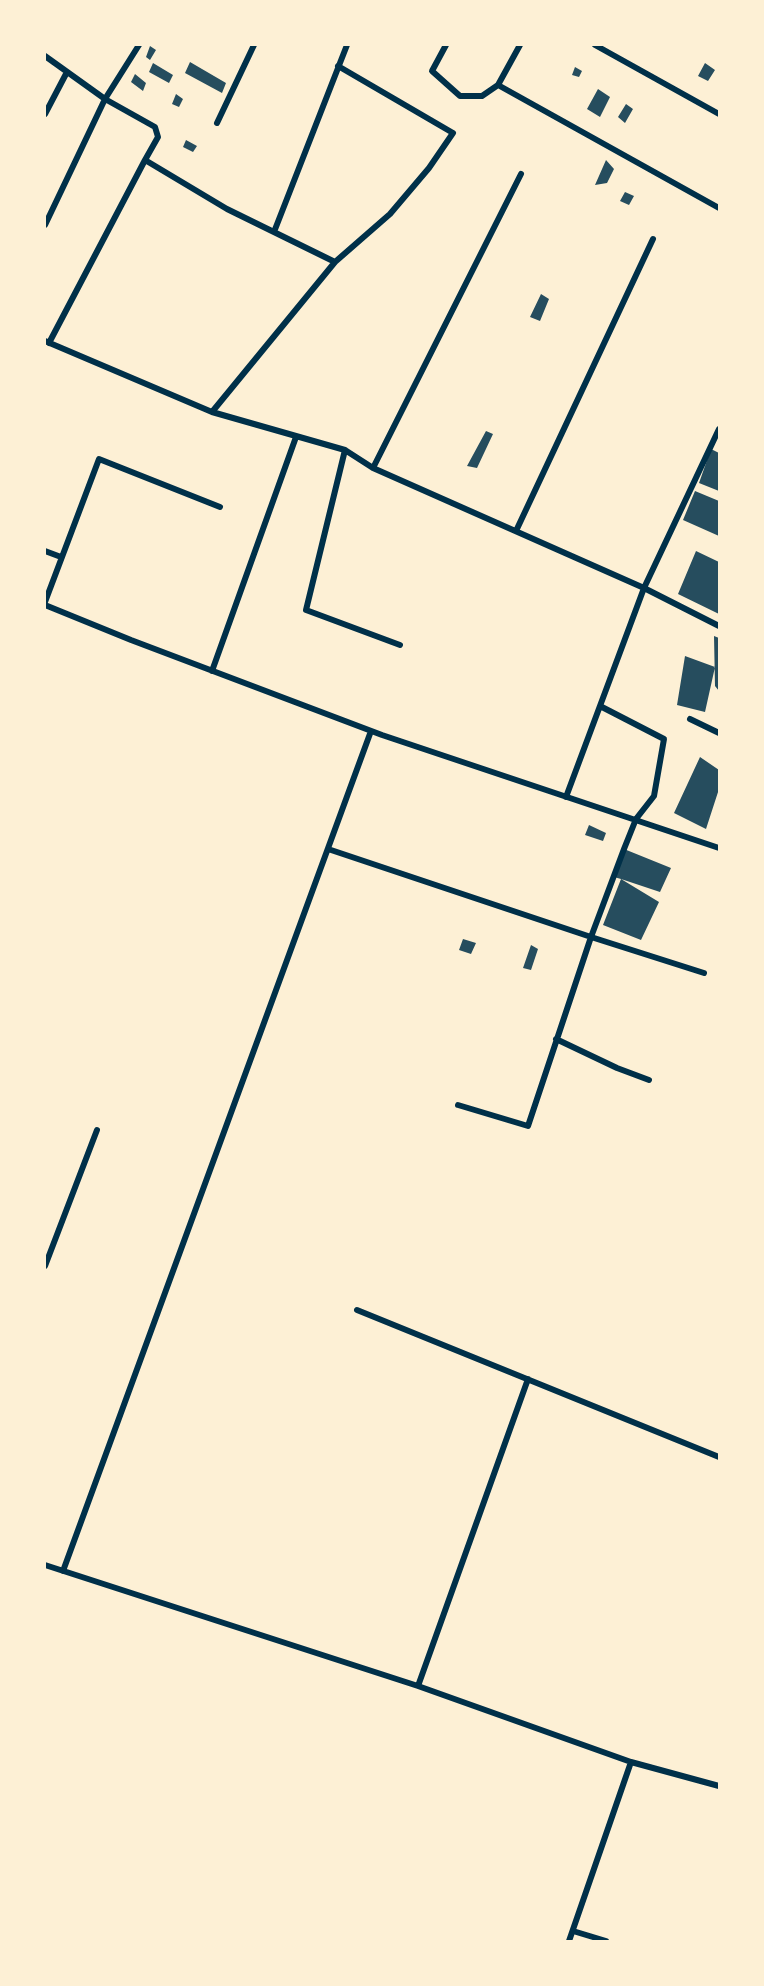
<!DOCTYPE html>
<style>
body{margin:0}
#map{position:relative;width:764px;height:1986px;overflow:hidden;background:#fdf0d5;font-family:Roboto,sans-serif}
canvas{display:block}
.frame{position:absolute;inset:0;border:46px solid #fdf0d5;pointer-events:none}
</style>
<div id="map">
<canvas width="764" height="1986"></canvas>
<div class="frame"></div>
</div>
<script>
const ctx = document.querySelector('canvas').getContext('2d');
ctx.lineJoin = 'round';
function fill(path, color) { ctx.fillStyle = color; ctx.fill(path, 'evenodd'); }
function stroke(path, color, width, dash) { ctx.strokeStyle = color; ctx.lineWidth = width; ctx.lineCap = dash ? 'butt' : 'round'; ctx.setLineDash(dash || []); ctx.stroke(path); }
fill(new Path2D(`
 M150 46 156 50 150 60 146 57Z
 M190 62 226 83 222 93 185 73Z
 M153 63 173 75 169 83 149 72Z
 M705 63 715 70 708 81 698 76Z
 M575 67 582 71 579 77 572 75Z
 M135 74 146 83 143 91 131 82Z
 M598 89 610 97 600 117 587 109Z
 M176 94 183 99 179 107 172 104Z
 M626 104 633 109 625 123 618 117Z
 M186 140 197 146 193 152 183 147Z
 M606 160 614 169 607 183 595 185Z
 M625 192 634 196 629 205 620 201Z
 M541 294 549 299 540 321 530 317Z
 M486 431 493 434 477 468 467 466Z
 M711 449 719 453V491L699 483Z
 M695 491 719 501V536L683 520Z
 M696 551 719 562V614L678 594Z
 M714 636 719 638V691L715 686Z
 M685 656 715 667 705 712 677 705Z
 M700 757 719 770V789L706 829 674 813Z
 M589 825 606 833 603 841 585 835Z
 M624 849 671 868 660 892 621 879 659 902 641 940 603 925 621 879 614 877Z
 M463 939 476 943 471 954 459 950Z
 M531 945 538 949 531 970 523 968Z`), '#264d5e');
stroke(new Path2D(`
 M446 45 432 71 460 96H482L498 85 520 45
 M595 45 719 114
 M45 56 105 99 139 45
 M498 85 719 208
 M45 114 67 72
 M217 123 254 45
 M45 225 105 99 155 127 158 137 145 160
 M274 232 347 45
 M45 341 212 412 345 450 373 468 644 588 719 626
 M49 343 145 160 227 209 335 262 390 214 429 168 453 133 338 66
 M212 412 335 262
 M345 450 306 610 400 645
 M373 468 521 174
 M516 531 653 239
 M45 551 61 557
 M45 602 99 459 220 507
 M45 605 131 640 382 735 719 848
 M212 671 296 437
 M690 719 719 733
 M566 797 644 588 719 429
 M328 849 591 937 704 973
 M556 1039 617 1068 649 1080
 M458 1105 528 1126 591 937 624 849 636 819 654 796 664 739 600 706
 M45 1266 97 1130
 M357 1310 719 1457
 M45 1565 418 1686 631 1762 719 1786
 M63 1571 371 731
 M418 1686 528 1379
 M573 1931 606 1941
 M569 1941 631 1762`), '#003049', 6);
</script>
